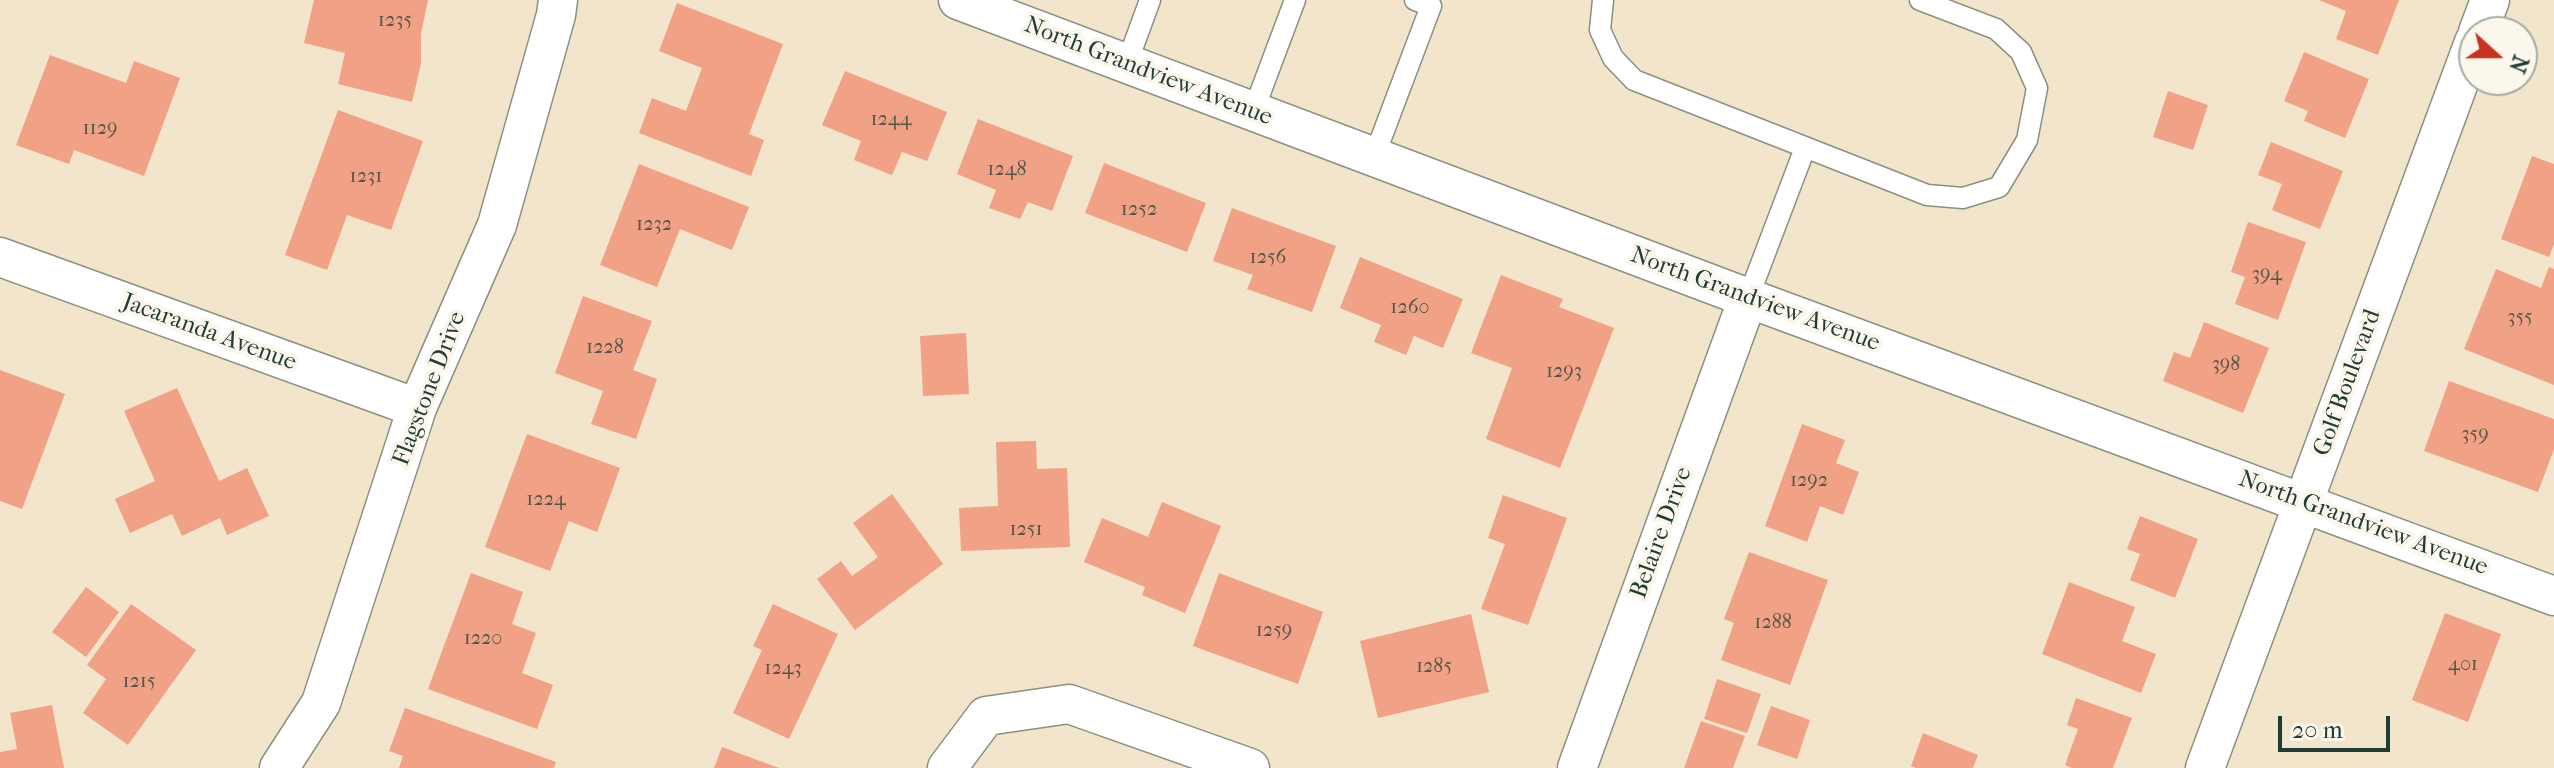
<!DOCTYPE html>
<style>
body{margin:0}
#map{position:relative;width:2554px;height:768px;overflow:hidden;background:#f3e5cb;font-family:"IM FELL French Canon",serif}
canvas{display:block}
.north{position:absolute;left:2458px;top:16px;width:80px;height:80px;box-sizing:border-box;background:#fbf7ec;border:2px solid #a3ada2;border-radius:50%;rotate:111deg;font-size:22px;font-weight:700;line-height:32px;text-align:center;color:#1f3d34}
.north::after{content:'';display:block;margin:auto;width:28px;height:36px;background:#c8321e;clip-path:polygon(50% 0,100% 100%,50% 72%,0 100%)}
.scale{position:absolute;left:2278px;top:716px;width:112px;height:36px;box-sizing:border-box;border:4px solid #1f3d34;border-top:0;padding-left:10px;font-size:24px;line-height:28px;white-space:nowrap;color:#1f3d34;-webkit-text-stroke:6px #fbf7ec;paint-order:stroke}
</style>
<div id="map">
<canvas width="2554" height="768"></canvas>
<div class="north">N</div>
<div class="scale">20 m</div>
</div>
<script>
const ctx = document.querySelector('canvas').getContext('2d');
ctx.lineJoin = 'round';
function fill(path, color) { ctx.fillStyle = color; ctx.fill(path, 'evenodd'); }
function stroke(path, color, width, dash) { ctx.strokeStyle = color; ctx.lineWidth = width; ctx.lineCap = dash ? 'butt' : 'round'; ctx.setLineDash(dash || []); ctx.stroke(path); }
function write(font, color, halo, rows, align = 'center') {
  ctx.font = font + ' "IM FELL French Canon",serif'; ctx.lineWidth = 8; ctx.setLineDash([]); ctx.textBaseline = 'middle'; ctx.strokeStyle = halo; ctx.fillStyle = color; for (const [text, x, y, turn = 0] of rows) {
    ctx.save(); ctx.translate(x, y); ctx.rotate((+turn || 0) * Math.PI / 180); ctx.textAlign = isNaN(turn) ? turn : align; if (halo) ctx.strokeText(text, 0, 0); ctx.fillText(text, 0, 0); ctx.restore();
  }
}
fill(new Path2D(`
 M314 0H428L421 34V64L412 102 338 84 345 53 304 43Z
 M2319 0H2399L2378 55 2336 39 2346 11Z
 M677 3 783 44 749 134 764 140 751 176 639 133 652 98 686 111 702 68 659 51Z
 M2304 52 2369 79 2345 138 2304 121 2308 111 2284 101Z
 M50 55 126 83 134 61 180 78 144 176 74 150 69 164 16 145Z
 M845 71 947 112 927 161 902 152 892 175 854 160 861 141 822 125Z
 M2168 91 2208 105 2193 150 2153 137Z
 M338 110 423 141 391 230 347 215 327 270 285 255Z
 M978 119 1073 156 1052 211 1028 202 1020 219 989 208 996 190 957 174Z
 M2271 142 2343 171 2320 229 2272 210 2282 184 2258 175Z
 M2532 156 2554 164V244L2549 257 2501 239Z
 M1104 163 1206 203 1187 252 1085 213Z
 M639 164 749 207 732 250 680 229 657 287 600 265Z
 M1232 208 1336 246 1312 312 1247 289 1253 275 1213 261Z
 M2248 222 2306 242 2278 320 2235 304 2245 277 2231 272Z
 M1360 257 1463 299 1443 348 1414 336 1406 355 1374 342 1381 325 1340 308Z
 M2549 267 2554 269V385L2464 349 2496 269 2541 288Z
 M1501 275 1563 299 1559 307 1614 328 1560 468 1486 439 1512 368 1471 353Z
 M583 296 652 321 633 370 657 379 636 439 591 424 603 391 555 373Z
 M2204 322 2269 348 2243 413 2163 381 2174 352 2190 358Z
 M966 333 969 394 923 396 920 336Z
 M0 370 65 394 22 509 0 501Z
 M2449 381 2554 419V449L2538 492 2424 451Z
 M177 388 219 481 247 468 269 516 227 535 220 518 182 536 172 514 130 533 115 499 155 481 124 411Z
 M1802 424 1845 440 1836 463 1859 472 1843 515 1820 506 1807 542 1765 526Z
 M527 434 620 468 597 532 569 521 550 571 485 547Z
 M1036 441 1037 469 1067 468 1070 547 961 551 959 508 998 506 996 442Z
 M892 494 943 564 855 630 817 579 841 561 852 576 878 557 853 523Z
 M1503 495 1567 518 1528 625 1481 609 1505 544 1488 538Z
 M1162 502 1221 526 1185 613 1142 595 1145 587 1084 562 1102 518 1148 537Z
 M2140 516 2198 539 2175 598 2130 580 2140 554 2127 549Z
 M1749 552 1828 580 1790 685 1721 660 1734 623 1724 619Z
 M471 573 523 592 512 624 536 633 522 673 553 685 537 729 428 689Z
 M1219 573 1323 612 1298 684 1193 646Z
 M2069 582 2135 607 2122 641 2156 654 2141 693 2042 654Z
 M86 587 119 612 86 657 52 632Z
 M131 604 196 650 128 745 83 713 106 679 87 665Z
 M773 604 838 634 789 739 733 713 762 650 753 646Z
 M2445 613 2501 634 2468 722 2412 700Z
 M1471 614 1489 692 1378 718 1360 641Z
 M1717 679 1761 694 1747 733 1704 719Z
 M2076 698 2132 718 2113 768H2072L2065 765 2078 729 2067 725Z
 M52 705 64 768H0V752L17 749 10 713Z
 M1771 706 1810 720 1797 759 1757 745Z
 M405 708 556 762 554 768H399L403 756 389 751Z
 M1701 721 1745 736 1733 768H1684Z
 M1923 733 1978 755 1973 768H1916L1911 766Z
 M722 747 779 768H714Z`), '#f0a186');
const service = new Path2D(`
 M1603 0 1600 30 1613 58 1634 80 1927 195 1963 198 1999 187 2027 140 2037 88 2021 52 1996 29 1920 0
 M1127 63 1150 0
 M1253 112 1295 0
 M1374 157 1431 6 1415 0
 M1748 298 1805 148`);
const minor = new Path2D(`
 M958 0 1748 298 2554 596
 M2478 32 2490 0
 M0 257 417 408
 M279 768 321 703 417 408 497 225 556 15 558 0
 M947 768 986 716 1069 704 1250 768
 M1577 768 1748 298
 M2205 768 2474 42`);
stroke(service, '#899180', 23);
stroke(minor, '#899180', 41);
stroke(service, '#fff', 20);
stroke(minor, '#fff', 38);
write('20px', '#535648', null, [
 ["1235",395,21],
 ["1244",891,120],
 ["1129",100,129],
 ["1248",1007,170],
 ["1231",366,177],
 ["1252",1139,210],
 ["1232",654,225],
 ["1256",1268,258],
 ["394",2267,275],
 ["1260",1410,308],
 ["355",2520,318],
 ["1228",605,348],
 ["398",2226,365],
 ["1293",1564,372],
 ["359",2475,435],
 ["1292",1809,481],
 ["1224",546,500],
 ["1251",1026,530],
 ["1288",1773,623],
 ["1259",1274,631],
 ["1220",483,639],
 ["401",2463,665],
 ["1285",1434,667],
 ["1243",783,669],
 ["1215",139,682]
]);
write('24px', '#1f3d34', '#fbf7ec', [
 ["North Grandview Avenue",1148,72,21],
 ["North Grandview Avenue",1755,300,20],
 ["Jacaranda Avenue",209,333,20],
 ["Golf Boulevard",2348,383,-70],
 ["Flagstone Drive",430,389,-69],
 ["North Grandview Avenue",2363,524,20],
 ["Belaire Drive",1662,533,-70]
]);
</script>
